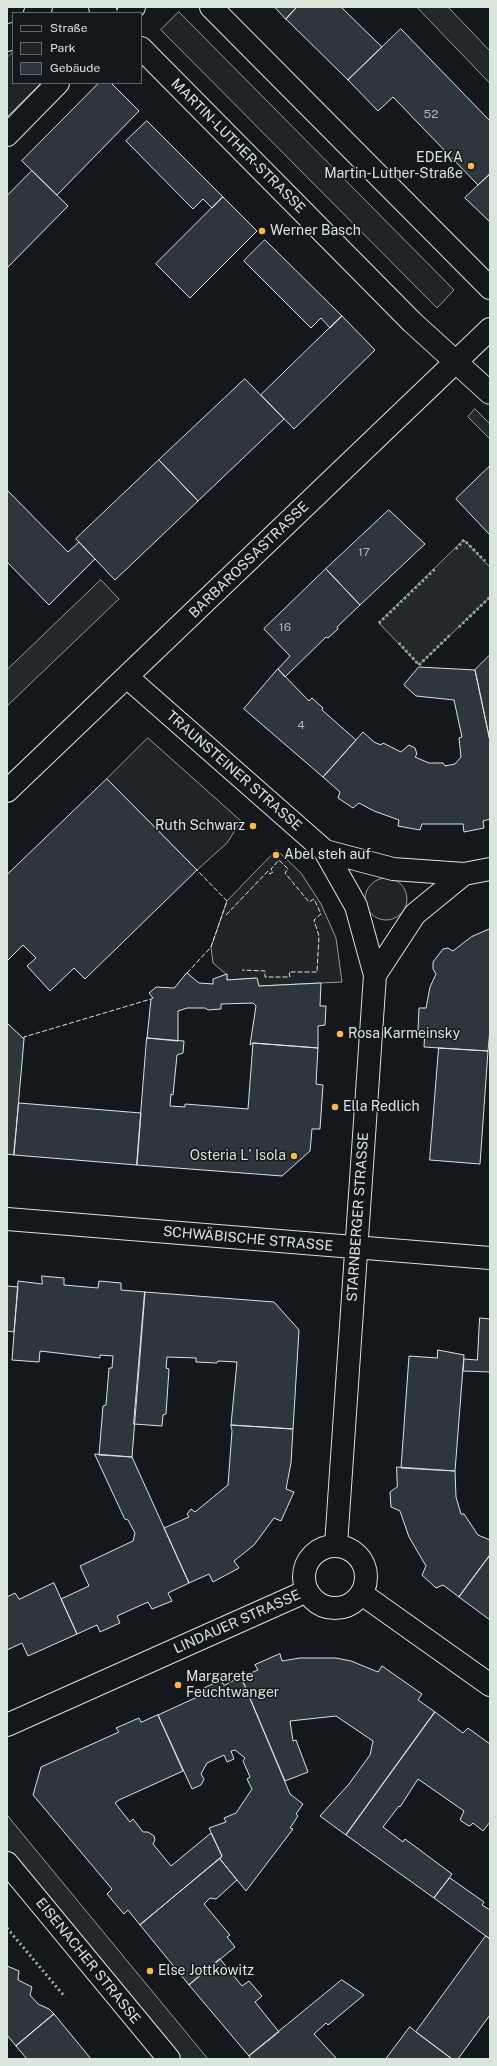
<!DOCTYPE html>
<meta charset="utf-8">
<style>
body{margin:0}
#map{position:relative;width:497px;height:2066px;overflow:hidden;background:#14181c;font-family:"Public Sans",sans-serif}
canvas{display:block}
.frame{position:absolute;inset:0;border:8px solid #d8e6dc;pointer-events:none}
.legend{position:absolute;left:12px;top:12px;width:130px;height:72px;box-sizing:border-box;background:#14181c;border:1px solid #626a69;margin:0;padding:5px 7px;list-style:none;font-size:12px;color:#d8e6dc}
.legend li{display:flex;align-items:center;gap:8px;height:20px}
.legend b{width:20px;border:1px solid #626a69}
</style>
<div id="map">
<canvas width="497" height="2066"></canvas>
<div class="frame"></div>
<ul class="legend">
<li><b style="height:5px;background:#14181c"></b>Straße</li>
<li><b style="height:11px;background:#202428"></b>Park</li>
<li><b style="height:11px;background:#2c363c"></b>Gebäude</li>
</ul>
</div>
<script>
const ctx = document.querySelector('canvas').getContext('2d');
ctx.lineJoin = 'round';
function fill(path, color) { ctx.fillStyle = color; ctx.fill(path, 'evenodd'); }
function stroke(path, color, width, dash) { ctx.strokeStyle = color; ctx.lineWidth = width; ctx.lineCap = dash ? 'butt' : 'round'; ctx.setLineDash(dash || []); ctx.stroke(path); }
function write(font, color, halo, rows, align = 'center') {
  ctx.font = font + ' "Public Sans",sans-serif'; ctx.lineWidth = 3; ctx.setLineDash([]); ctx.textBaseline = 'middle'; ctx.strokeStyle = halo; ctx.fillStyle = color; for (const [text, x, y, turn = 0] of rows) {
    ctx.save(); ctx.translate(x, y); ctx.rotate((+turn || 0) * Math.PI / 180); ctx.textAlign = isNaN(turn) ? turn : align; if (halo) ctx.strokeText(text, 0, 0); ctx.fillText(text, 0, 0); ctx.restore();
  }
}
const green = new Path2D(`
 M179 12 454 290 437 308 161 30Z
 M13 52V83H41L7 117V58Z
 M148 738 241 821 227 843 197 870 107 779Z
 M277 850 301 873 321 904 336 938 342 982 259 986 256 978 227 980V975L213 963 211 947 227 901Z
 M365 899a21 21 0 1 1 42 0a21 21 0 1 1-42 0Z`);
fill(green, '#202428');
stroke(green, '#939e99', 1);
const parking = new Path2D(`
 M417 7H448L490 51V83Z
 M475 409 490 424V439L468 417Z
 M464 540 490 567V597L419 665 379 623Z
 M101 580 119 599 7 706V670Z
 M7 1815 208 2059H177L7 1853Z`);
fill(parking, '#24282b');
stroke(parking, '#939e99', 1);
const building = new Path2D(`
 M275 7H297L286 19Z
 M297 7H341L382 47 348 80 286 19Z
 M401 29 490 121V174L478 185 393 97 378 111 348 80Z
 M99 83H111L139 111 57 195 22 161Z
 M147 121 223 197 212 208 203 199 193 209 126 141Z
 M32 171 68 206 7 268V196Z
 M490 174V222L465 198Z
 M223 197 257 231 190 298 156 264Z
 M265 240 342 316 330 328 321 318 311 328 244 261Z
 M342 316 375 350 294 429 261 395Z
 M245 379 284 419 198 501 159 460Z
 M159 460 198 501 115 580 76 539Z
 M490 466V535L456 499Z
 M7 490 68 552 79 542 95 559 49 605 7 562Z
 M389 510 425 544 360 605 326 569Z
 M326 569 360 605 337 627 338 629 328 638 326 637 285 677 278 669 290 656 264 629Z
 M490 655V741L475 670Z
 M419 667 475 670 490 741V819L483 821 484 828 464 832 463 824H422L420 830 398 826 399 820 374 811 359 803 353 808 338 798 340 792 323 777 363 732 374 742 381 745 383 743 401 752 409 745 415 748 417 754 415 757 429 763H443L445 766 455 764 461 757 459 738 462 737 454 700 416 696 404 685Z
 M278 669 309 701 312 698 323 708 322 710 356 740 323 777 244 709Z
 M107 779 197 870 85 979 74 968 50 991 27 966 36 958 23 945 7 961V875Z
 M490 929V1029L488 1051 424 1047 425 1030H418L419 1008H426L430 987 436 974 433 969V962L443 949 448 948 453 951 471 937Z
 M187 973 199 983 213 984V979L227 974V980L257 978 259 986 321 983 320 1006H326L325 1025 318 1026V1048L253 1043 250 1045 256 1006 253 1003 221 1004V1009L208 1010 205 1008H187L178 1011V1041L147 1038 151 999 153 998 149 993 156 987 174 988Z
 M7 1023 24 1039 14 1155 7 1154Z
 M147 1038 184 1041 183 1053 177 1055 173 1095 171 1094 170 1106 185 1107V1104L248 1109 253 1043 318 1048 316 1084 323 1085 320 1129H312L310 1151 282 1176 137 1165Z
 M439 1048 488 1051 480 1164 430 1160Z
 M19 1103 141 1113 137 1165 14 1155Z
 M42 1276 64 1278V1285L98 1288 99 1281 121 1283V1290L145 1292 132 1457 99 1455 103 1406 106 1405 109 1368H112L113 1356 100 1355V1358L40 1351 39 1362 12 1360 18 1281 42 1284Z
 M7 1286 18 1287 14 1332 7 1331Z
 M145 1292 274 1302 299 1330 293 1429 231 1425 237 1362 218 1361 217 1363 196 1362V1358L167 1357 166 1368 169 1369 166 1414 163 1415 162 1426 134 1424Z
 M480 1318 490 1319V1372L463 1371 464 1359 477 1360Z
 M438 1350 464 1355 455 1471 401 1468 409 1356 437 1358Z
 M231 1425 293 1429 291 1463 286 1489 294 1492 281 1521 274 1518 254 1545 234 1561 239 1568 213 1582 209 1574 189 1583 164 1528 189 1517 187 1514 191 1509 195 1512 228 1485 232 1431Z
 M95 1454 132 1457 189 1583 168 1593 172 1601 152 1609 148 1602 117 1616 120 1623 100 1632 97 1625 77 1634 61 1599 89 1586 80 1566 133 1541 135 1533 128 1520 125 1519Z
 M397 1467 455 1471 456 1497 461 1514H464L478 1535 490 1540V1555L459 1597 443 1585 436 1588 422 1575 426 1566 409 1537 400 1511 391 1507 390 1492 397 1487Z
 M490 1555V1620L459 1597Z
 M54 1583 77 1634 28 1656 22 1643 7 1650V1597L15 1593 19 1599Z
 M280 1654 282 1661 300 1658H336L351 1661 378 1672 382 1666 422 1694 418 1700 435 1712 346 1835 320 1816 349 1784 370 1755 373 1741 336 1716 290 1721 293 1741 296 1740 308 1772 285 1781 241 1677 258 1670 255 1665Z
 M241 1677 290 1794 303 1804 296 1814 298 1816 290 1828 293 1829 246 1891 220 1859 222 1856 209 1828 226 1822 224 1818 236 1813 252 1789 247 1779 250 1777 243 1761 245 1758 235 1750 231 1751 234 1759 227 1762 224 1755 207 1763 201 1774 204 1779 201 1785 192 1789 158 1715 206 1693 204 1688 221 1680 224 1685Z
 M435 1712 463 1733 468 1728 490 1744V1822L483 1831 473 1823 470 1826 467 1825 460 1820 464 1811 418 1779 400 1807 399 1806 383 1827 403 1842 405 1839 452 1874 434 1898 346 1835Z
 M158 1715 183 1771 119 1800 115 1803 130 1822 133 1819 143 1832H148L154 1836 155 1840 153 1844 171 1866 211 1833 222 1856 140 1925 128 1910 124 1914 107 1894 112 1889 33 1795 41 1767 119 1732 116 1728 139 1718 141 1722Z
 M220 1859 237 1880 216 1899 210 1898 204 1904 230 1935 227 1937 235 1947 189 1985 140 1925Z
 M450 1878 484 1902 482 1905 490 1910V1939L434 1898Z
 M486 1936 490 1939V2015L458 2059H452L416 2032Z
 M220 1959 242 1986 249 1981 262 1996 255 2002 279 2032 249 2056 189 1985Z
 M7 1966 19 1971 18 1980 32 1987 30 1995 38 2004 49 2009 54 2014 16 2046 7 2035Z
 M342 1980 364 1995 328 2025 326 2023 314 2034 337 2059H251L249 2056Z
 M54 2014 82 2048 91 2059H27L16 2046Z
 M410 2027 416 2032 452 2059H386Z`);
fill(building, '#2c363c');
stroke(building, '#d8e6dc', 1);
const street = new Path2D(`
 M35 13 41 7
 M128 13 134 7
 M7 40 13 34
 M7 135 58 83
 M127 677 325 851 393 869 464 874 490 869
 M7 791 490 329
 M325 851 356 906 375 975 336 1545
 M375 975 415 914 464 874
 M7 1219 490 1258
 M304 1577a31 31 0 1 1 62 0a31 31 0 1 1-62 0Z
 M362 1594 490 1685
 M7 1725 307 1591
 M7 1863 169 2059`);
const primary = new Path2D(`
 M100 7 106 13
 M211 7 490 288
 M141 48 412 322 490 393`);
stroke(street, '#d8e6dc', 24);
stroke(primary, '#d8e6dc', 24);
stroke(street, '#14181c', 22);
stroke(primary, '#14181c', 22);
stroke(new Path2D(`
 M456 549 464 540 485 561
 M379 623 435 569
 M459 627 490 597
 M399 643 419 665 450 635
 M7 1928 65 1997`), '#8ac095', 3, [2, 3]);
stroke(new Path2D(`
 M226 915 268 871 270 874 273 872 271 869 279 860 288 869 285 873 309 902 314 899 321 914 314 920 319 936 317 972H289L290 977H265V971L242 970
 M187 973 211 947 227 901 197 870
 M24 1039V1037L151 999`), '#d8e6dc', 1, [5, 2]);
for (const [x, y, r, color] of [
 [471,166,4,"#ffb74d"],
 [262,231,4,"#ffb74d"],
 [253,826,4,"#ffb74d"],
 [276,855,4,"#ffb74d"],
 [340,1034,4,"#ffb74d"],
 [335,1107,4,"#ffb74d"],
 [294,1156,4,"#ffb74d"],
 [178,1685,4,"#ffb74d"],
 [150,1971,4,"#ffb74d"]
]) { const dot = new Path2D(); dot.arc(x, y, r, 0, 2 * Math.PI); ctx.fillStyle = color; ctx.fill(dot); stroke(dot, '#14181c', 1.5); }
write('12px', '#adbab4', null, [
 ["52",431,114],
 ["17",364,552],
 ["16",285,627],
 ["4",301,725]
]);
write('14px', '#d8e6dc', '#14181c', [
 ["MARTIN-LUTHER-STRASSE",238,146,45],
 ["BARBAROSSASTRASSE",249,560,-44],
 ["TRAUNSTEINER STRASSE",234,771,41],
 ["STARNBERGER STRASSE",358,1217,-86],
 ["SCHWÄBISCHE STRASSE",248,1239,5],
 ["LINDAUER STRASSE",237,1622,-24],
 ["EISENACHER STRASSE",88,1961,51]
]);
write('14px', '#d8e6dc', '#14181c', [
 ["EDEKA",463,158,"right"],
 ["Martin-Luther-Straße",463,174,"right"],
 ["Werner Basch",270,231],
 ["Ruth Schwarz",245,826,"right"],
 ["Abel steh auf",284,855],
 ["Rosa Karmeinsky",348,1034],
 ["Ella Redlich",343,1107],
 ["Osteria L' Isola",286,1156,"right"],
 ["Margarete",186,1677],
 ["Feuchtwanger",186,1693],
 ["Else Jottkowitz",158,1971]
], 'left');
</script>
